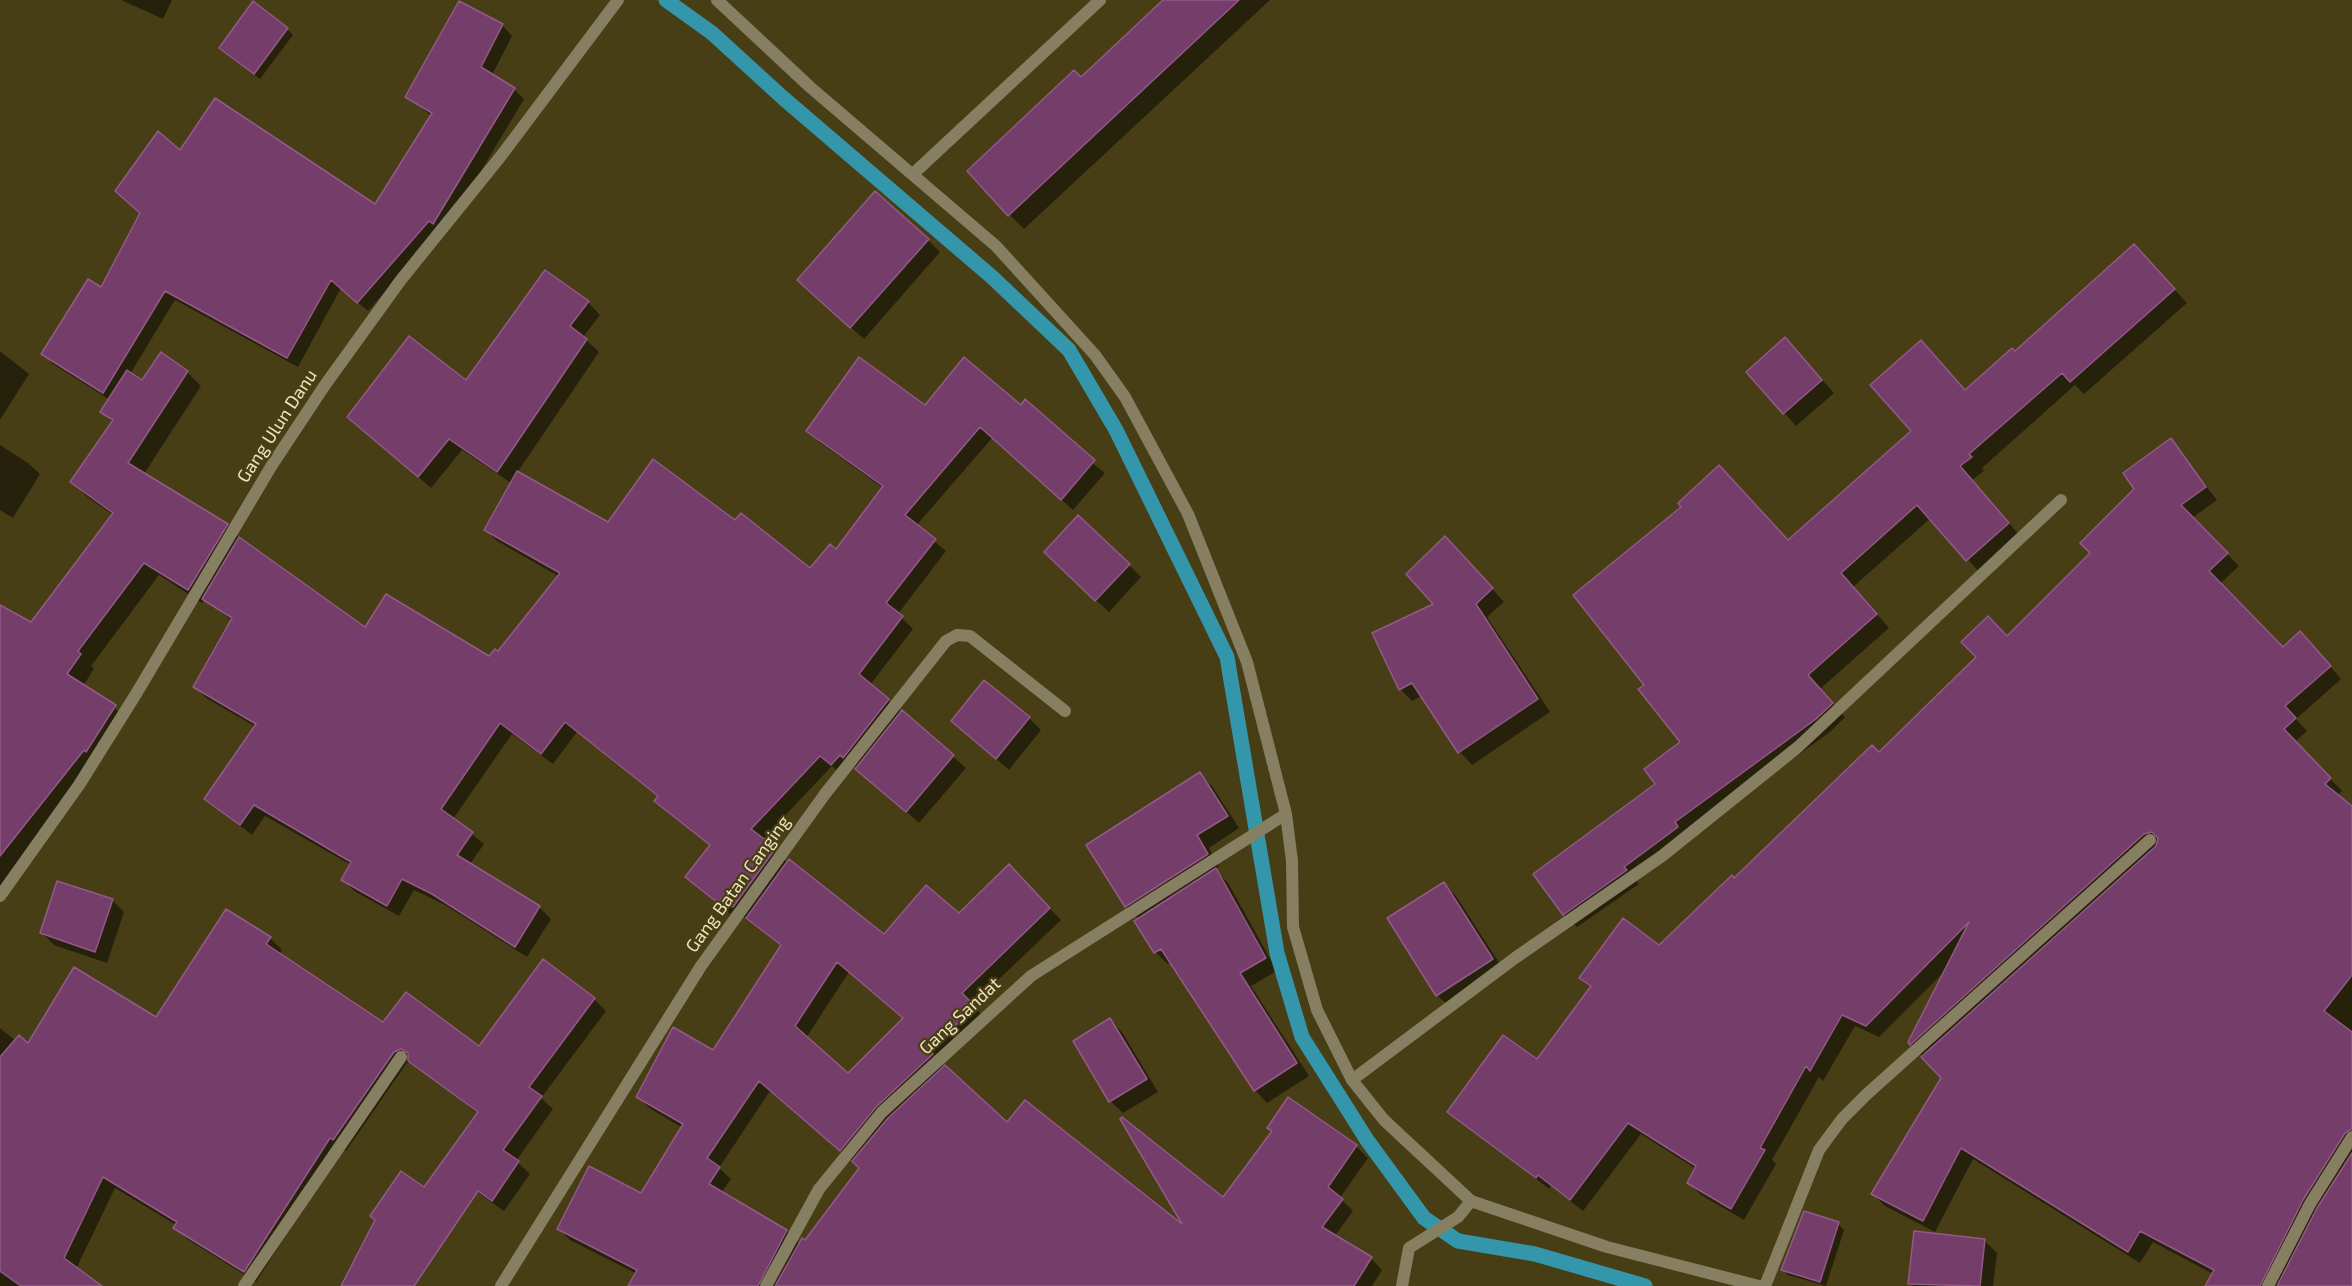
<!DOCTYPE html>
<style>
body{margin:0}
canvas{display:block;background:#483e15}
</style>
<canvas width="2352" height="1286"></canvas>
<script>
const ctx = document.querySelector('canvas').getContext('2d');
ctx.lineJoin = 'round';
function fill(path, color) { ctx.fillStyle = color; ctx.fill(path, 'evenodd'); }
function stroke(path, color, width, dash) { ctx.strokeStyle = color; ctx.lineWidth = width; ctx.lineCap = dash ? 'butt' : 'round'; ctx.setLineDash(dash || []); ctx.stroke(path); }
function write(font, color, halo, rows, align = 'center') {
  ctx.font = font + ' "Exo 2",sans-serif'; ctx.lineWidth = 4.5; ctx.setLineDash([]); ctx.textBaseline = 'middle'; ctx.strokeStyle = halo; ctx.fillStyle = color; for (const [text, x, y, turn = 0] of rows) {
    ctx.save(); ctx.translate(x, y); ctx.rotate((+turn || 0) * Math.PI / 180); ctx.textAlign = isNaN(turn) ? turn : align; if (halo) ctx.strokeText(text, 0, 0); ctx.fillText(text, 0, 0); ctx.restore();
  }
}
fill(new Path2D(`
 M121 0H172L163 19Z
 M1166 0H1270L1024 229 1009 214Z
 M460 3 503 26 512 36 492 75 514 89 524 99 444 233 440 230 368 311 341 288 298 367 175 300 130 374 142 382 187 372 201 386 144 474 227 525 241 539 366 630 490 658 498 653 560 577 497 541 486 530 511 483 462 450 431 488 349 417 467 382 588 302 600 315 583 337 599 352 517 473 608 524 736 522 810 570 837 551 883 488 819 442 808 431 925 407H1021L1105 473 1073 510 992 438 916 526 946 551 898 614 913 629 870 685 966 768 919 823 856 767 852 765 843 776 832 766 762 840 788 863 884 936 959 915 1009 866 1061 920 972 1005 985 1018 940 1063 1007 1124 1187 1230 1223 1199 1274 1132 1288 1100 1356 1146 1368 1158 1340 1198 1353 1211 1335 1236 1371 1258 1382 1270 1372 1286H631L637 1274 570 1240 559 1229 641 1195 683 1128 649 1108 637 1096 652 1072 650 1071 673 1029 713 1052 782 947 746 916 745 918 734 909 730 914 687 877 711 846 667 812 656 800 658 797 577 732 553 764 512 734 453 819 484 844 470 864 539 907 551 919 527 957 445 905 414 890 399 916 354 891 343 879 351 865 265 816 252 835 206 799 256 727 206 698 195 686 232 621 205 599 202 603 159 575 91 666 94 669 83 686 110 703 124 717 0 896V706L113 515 86 496 72 482 113 423 102 412 110 400 53 364 43 354 102 289 180 153 376 206 432 116 407 97ZM849 972 904 1019 848 1075 806 1038ZM770 1091 861 1168 805 1242 800 1244 786 1231 721 1193 731 1179 719 1168Z
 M287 29 293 35 260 79 227 53Z
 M928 240 940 252 864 339 811 292Z
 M2134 246 2187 303 2084 394 2075 385 1982 468 1984 471 1972 480 2021 537 1980 573 1931 518 1853 587 1889 628 1820 689 1845 717 1830 732 1687 836 1690 841 1636 881 1639 884 1577 927 1564 914 1657 784 1683 742 1789 542 2015 353Z
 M0 351 29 374 0 420Z
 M1797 352 1834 393 1796 426 1748 372Z
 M2170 440 2217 500 2192 518 2239 566 2220 584 2283 649 2312 645 2341 679 2296 719 2307 731 2295 742 2342 791 2337 796 2352 808V1286H2213V1274L2153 1242 2140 1263 1973 1159 1935 1232 1885 1206 1873 1194 1943 1078 1909 1042 1946 970 1879 1037 1855 1026 1823 1081 1819 1077 1772 1160 1776 1164 1744 1220 1701 1195 1689 1183 1696 1169 1641 1134 1583 1211 1551 1186 1549 1189 1449 1111 1537 1062 1591 987 1581 977 1660 947 2007 638 2092 553Z
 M0 445 28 463 40 474 13 518 0 510Z
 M1458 550 1504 602 1487 617 1550 712 1472 765 1460 752 1422 696 1412 701 1400 689Z
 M1058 565H1129L1141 577 1109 612Z
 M1029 718 1041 730 1009 770 953 721Z
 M1199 774 1212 786 1239 828 1209 848 1219 867 1215 869 1228 883 1277 971 1251 986 1309 1076 1267 1103 1255 1090 1171 962 1168 964 1155 952 1136 921 1139 919 1126 906Z
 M1444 884 1456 896 1505 972 1450 1007 1437 995Z
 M112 900 124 912 107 963 54 945 42 933Z
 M226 911 270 938 282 950 279 955 383 1024 479 1048 543 961 594 999 606 1011 541 1098 553 1109 516 1161 530 1174 504 1211 477 1192 478 1114 411 1061 406 1064 346 1151 342 1149 256 1282 187 1239 175 1227 176 1225 115 1188 76 1269 99 1286H0V1028L16 1041 29 1045 157 1019Z
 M1110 1020 1122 1032 1158 1092 1123 1113 1110 1101Z
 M1838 1224 1844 1230 1826 1286 1788 1275 1782 1269Z
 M1984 1240 1997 1253 1993 1286H1913L1910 1283Z`), '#0007');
stroke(new Path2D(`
 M666 0 712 33 782 97 992 277 1069 350 1116 430 1227 657 1277 953 1302 1037 1367 1140 1424 1218 1458 1241 1535 1254 1645 1286`), '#3496aa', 15);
const building = new Path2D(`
 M1163 0H1239L1008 216 967 171 1074 70 1081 77Z
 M253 1 288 28 254 74 219 48Z
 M459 1 503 24 481 67 515 88 433 224 429 221 357 303 331 280 287 358 165 291 103 393 41 354 88 279 101 287 140 213 115 191 158 131 180 150 215 98 375 204 432 113 405 97Z
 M875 191 929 239 850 328 797 280Z
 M2134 244 2175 289 2070 382 2062 373 1969 454 1972 457 1960 466 2009 523 1966 561 1917 505 1841 573 1877 614 1808 675 1833 703 1816 719 1675 822 1678 827 1624 867 1627 870 1563 915 1533 874 1655 784 1644 769 1680 742 1638 689 1644 685 1573 595 1681 507 1678 503 1719 465 1788 540 1911 431 1870 385 1921 340 1965 390 2012 348 2015 351Z
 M545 270 589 301 570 326 587 339 497 472 449 439 418 477 347 417 409 336 466 380Z
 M1785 337 1822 380 1783 414 1746 372Z
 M161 352 188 371 128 463 228 524 188 590 144 563 78 651 81 654 67 674 116 705 86 752 84 750 0 856V605L31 622 113 513 70 482 113 420 100 412 127 370 142 380Z
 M859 357 925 405 964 357 1021 405 1025 399 1095 460 1061 500 980 427 905 515 936 539 886 603 903 616 859 674 889 699 843 758 840 755 831 765 820 756 751 829 776 848 733 907 722 898 718 903 685 877 710 845 654 801 658 796 565 722 541 754 500 723 441 809 473 832 457 855 540 906 515 947 432 894 402 879 387 906 341 880 351 862 254 805 240 825 204 799 256 724 193 687 232 618 202 599 239 537 365 627 386 594 489 656 495 649 498 651 560 573 484 530 517 471 608 522 653 459 735 520 741 513 810 568 830 544 836 549 883 486 806 431Z
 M2171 438 2206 487 2181 505 2228 553 2209 571 2283 647 2300 631 2331 666 2285 706 2296 718 2284 729 2331 778 2325 784 2352 806V975L2324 1011 2352 1032V1129L2345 1133 2303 1200 2260 1286H2205L2214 1270 2140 1231 2128 1252 1961 1148 1923 1221 1871 1194 1941 1078 1921 1057 2156 846 2158 838 2152 832 2144 834 1910 1045 1908 1042 1969 922 1866 1026 1842 1015 1810 1071 1806 1066 1760 1148 1765 1150 1731 1209 1687 1183 1696 1166 1628 1123 1570 1200 1538 1175 1536 1178 1447 1112 1503 1035 1537 1059 1591 986 1579 978 1623 918 1659 945 1732 875 1734 878 1872 745 1879 752 1976 657 1961 642 1988 616 2007 636 2090 553 2080 543 2134 489 2123 473Z
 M1078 515 1130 564 1095 601 1044 552Z
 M1445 536 1493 588 1476 604 1538 699 1458 753 1412 683 1399 690 1372 633 1433 604 1406 574Z
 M984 680 1030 717 996 759 951 721Z
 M902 710 954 755 906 812 855 769Z
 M1200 772 1228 816 1197 835 1208 854 1125 907 1086 845Z
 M789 859 884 934 926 885 959 913 1009 864 1050 908 962 993 975 1006 930 1051 933 1054 876 1107 840 1151 759 1081 707 1158 720 1167 709 1184 787 1230 758 1286H628L637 1270 557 1229 589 1166 641 1193 683 1124 636 1097 673 1027 713 1050 781 945 746 918ZM837 962 903 1018 848 1073 795 1026Z
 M1216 868 1266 958 1240 973 1297 1063 1254 1091 1161 949 1154 953 1134 921Z
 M57 881 113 899 95 952 40 933Z
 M1444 882 1493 959 1436 996 1387 918Z
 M226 909 271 937 266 944 383 1022 406 992 479 1046 543 959 595 998 529 1087 542 1096 503 1150 519 1161 492 1201 478 1191 414 1286H341L375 1220 370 1216 401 1171 424 1187 478 1112 408 1061V1053L401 1049 394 1052 333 1140 330 1138 244 1272 173 1228 177 1222 103 1177 64 1258 102 1286H21L0 1271V1057L19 1035 28 1043 74 967 156 1017Z
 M1110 1018 1147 1079 1109 1102 1073 1041Z
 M945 1065 1007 1122 1025 1100 1182 1224 1120 1119 1122 1117 1223 1197 1272 1131 1267 1128 1288 1097 1357 1145 1328 1187 1343 1199 1322 1227 1372 1257 1354 1286H775L802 1238 805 1240 859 1168 852 1161 888 1118Z
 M2352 1153V1286H2277L2317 1208Z
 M1804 1211 1839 1222 1820 1282 1781 1270Z
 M1914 1231 1985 1239 1980 1286 1908 1284Z`);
fill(building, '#743d6a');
stroke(building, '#935988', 1.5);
stroke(new Path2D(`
 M717 0 810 87 996 246 1095 355 1125 397 1188 514 1247 662 1286 814 1292 861 1293 927 1317 1010 1352 1080 1384 1120 1471 1201 1607 1247 1759 1286
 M913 174 1100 0
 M0 896 79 785 136 694 272 465 325 385 400 281 501 156 618 0
 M1352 1080 1515 958 1662 856 1798 747 2061 500
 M244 1286 401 1057
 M501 1286 701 966 825 794 946 641 957 635 970 636 1065 711
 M766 1286 819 1189 882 1112 1031 976 1286 814
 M1402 1286 1409 1248 1458 1217 1471 1201
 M1765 1286 1819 1150 1842 1119 1867 1094 2150 840
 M2268 1286 2310 1204 2352 1137`), '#877f61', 12);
write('18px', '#ede3be', '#483e15', [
 ["Gang Ulun Danu",277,426,-57],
 ["Gang Batan Canging",738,884,-54],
 ["Gang Sandat",960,1016,-43]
]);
</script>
